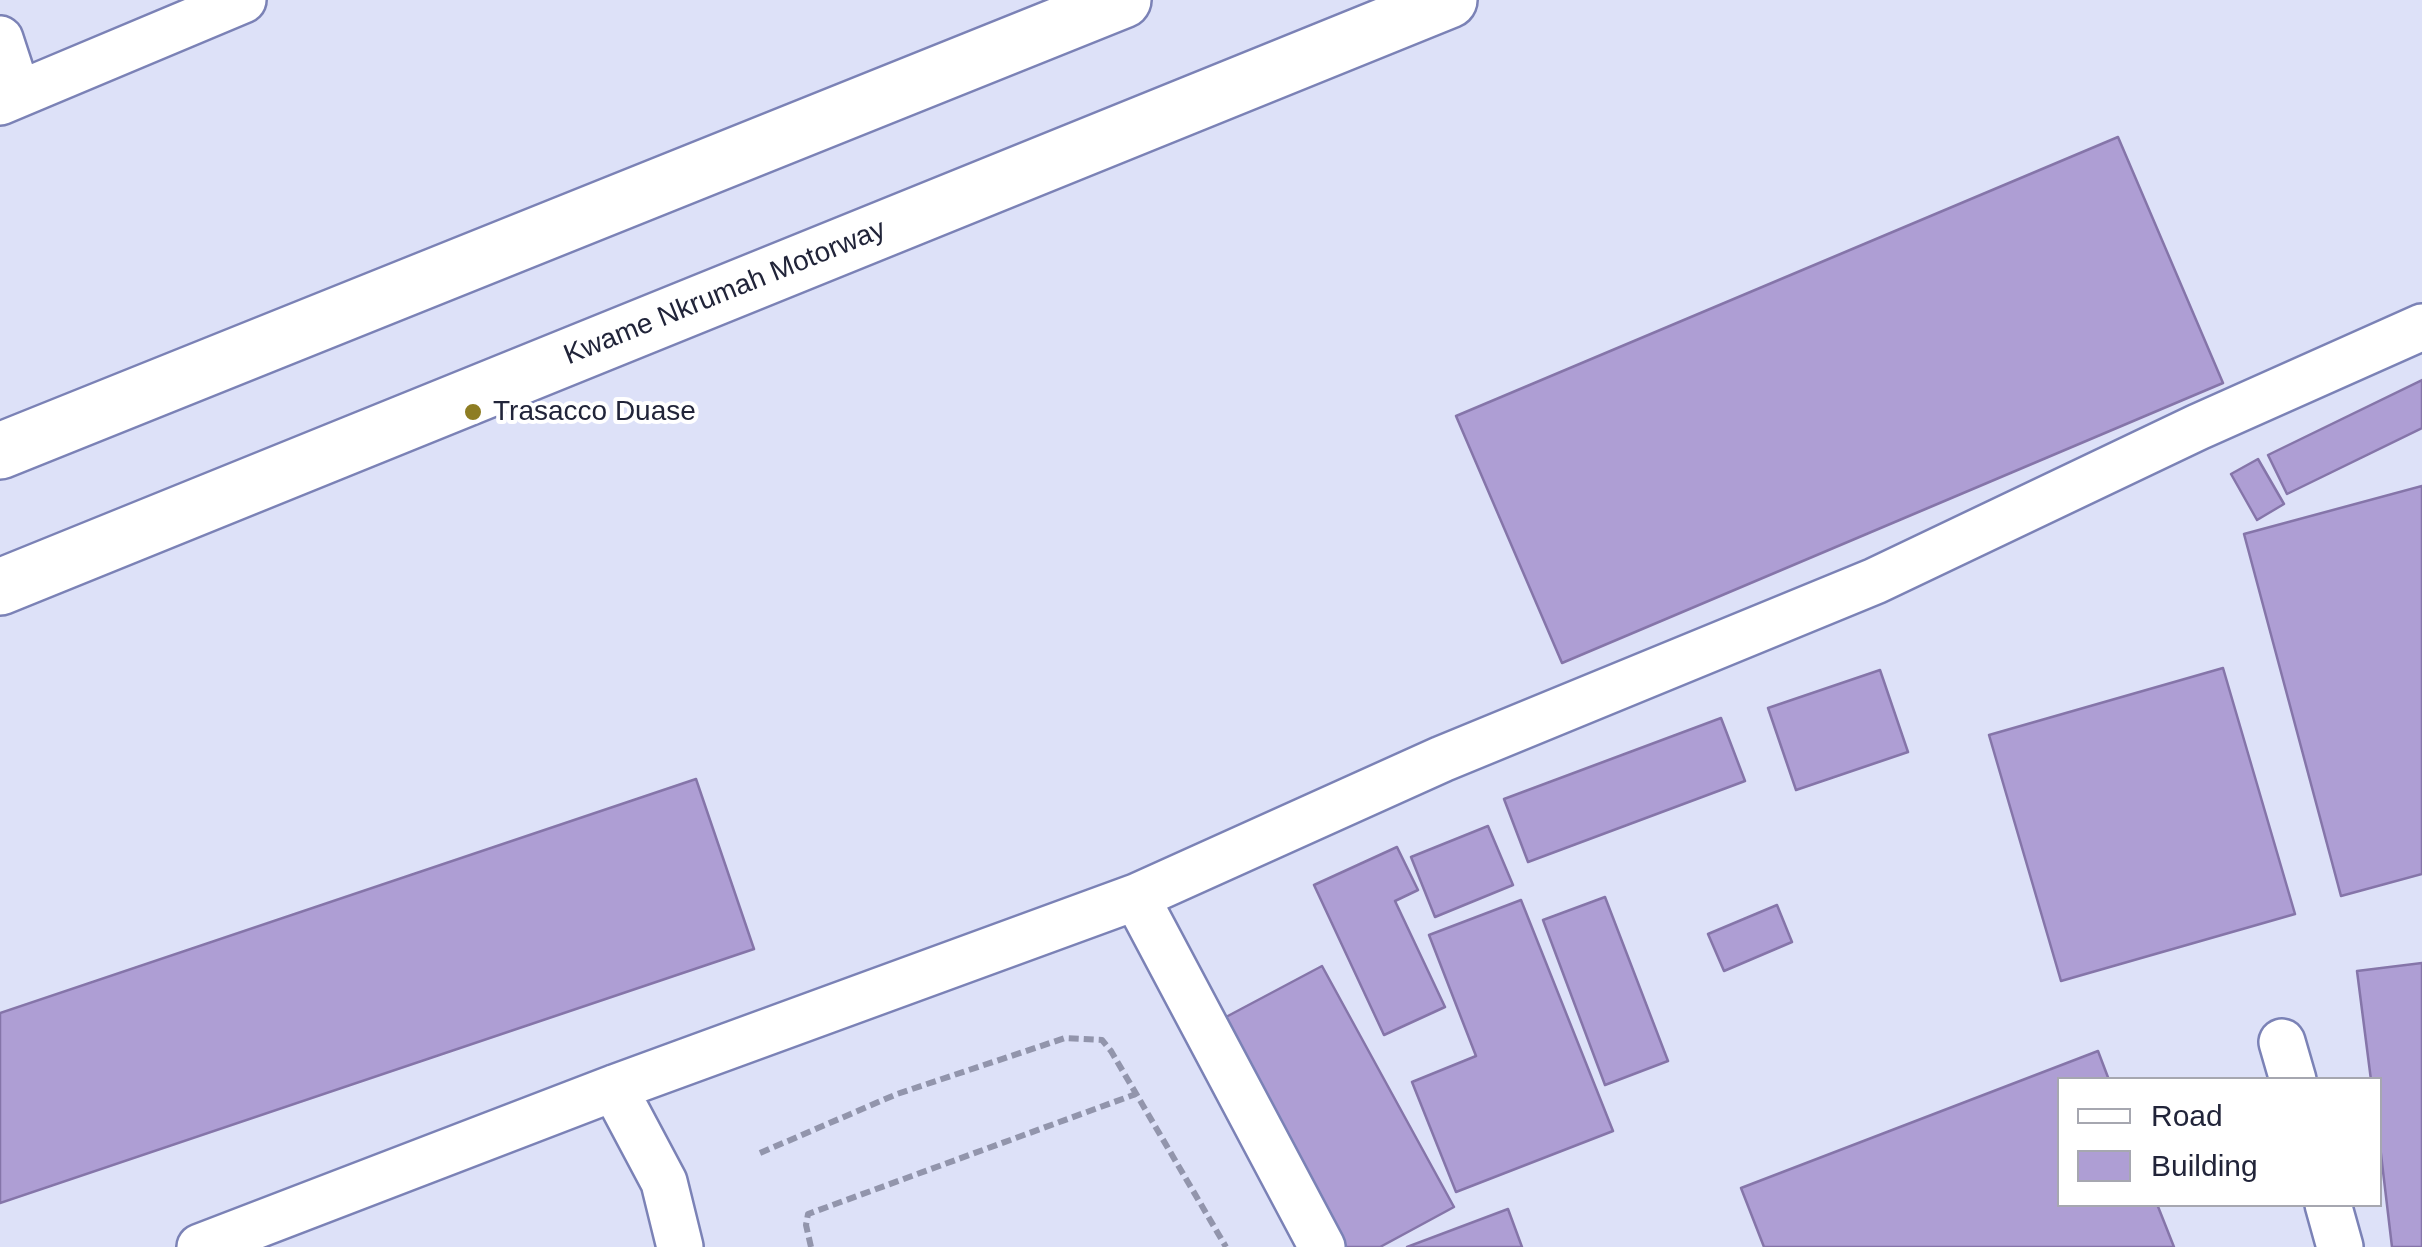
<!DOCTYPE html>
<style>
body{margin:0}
#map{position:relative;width:2422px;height:1247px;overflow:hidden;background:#dde1f8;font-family:Arial,sans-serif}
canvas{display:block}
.legend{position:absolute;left:2057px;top:1077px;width:325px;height:130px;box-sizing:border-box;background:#fff;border:2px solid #a6a7b0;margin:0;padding:12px 18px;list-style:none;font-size:30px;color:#212439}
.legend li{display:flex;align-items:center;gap:20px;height:50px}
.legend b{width:50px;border:2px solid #a6a7b0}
</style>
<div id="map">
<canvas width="2422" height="1247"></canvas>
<ul class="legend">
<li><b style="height:12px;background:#fff"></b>Road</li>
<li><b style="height:28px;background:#ae9ed4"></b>Building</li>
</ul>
</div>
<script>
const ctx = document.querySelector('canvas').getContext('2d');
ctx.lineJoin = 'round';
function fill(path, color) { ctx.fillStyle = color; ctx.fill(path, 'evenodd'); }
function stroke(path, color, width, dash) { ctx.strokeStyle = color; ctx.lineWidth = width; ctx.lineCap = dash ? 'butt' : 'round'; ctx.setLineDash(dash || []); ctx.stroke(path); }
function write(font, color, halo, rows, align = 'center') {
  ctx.font = font + ' Arial,sans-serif'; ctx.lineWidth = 8; ctx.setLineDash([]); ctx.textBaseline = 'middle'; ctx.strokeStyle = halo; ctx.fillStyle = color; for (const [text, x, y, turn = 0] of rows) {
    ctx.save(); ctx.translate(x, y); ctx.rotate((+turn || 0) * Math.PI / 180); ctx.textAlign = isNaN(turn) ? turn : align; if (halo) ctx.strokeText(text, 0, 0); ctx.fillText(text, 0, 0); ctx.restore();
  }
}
const building = new Path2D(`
 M2118 137 2223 383 1562 663 1456 416Z
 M2422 380V428L2287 494 2268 455Z
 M2258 459 2284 504 2257 520 2231 474Z
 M2422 486V874L2341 896 2244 534Z
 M2223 668 2295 914 2061 981 1989 735Z
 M1880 670 1908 752 1796 790 1768 708Z
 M1721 718 1745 781 1528 862 1504 799Z
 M696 779 754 949 0 1203V1013Z
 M1488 826 1513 885 1435 917 1411 857Z
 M1397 847 1418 890 1395 901 1445 1007 1384 1035 1314 885Z
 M1605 897 1668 1061 1605 1085 1543 920Z
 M1521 900 1613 1131 1456 1192 1412 1082 1476 1056 1429 935Z
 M1777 905 1792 942 1724 971 1708 934Z
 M2422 963V1247H2392L2380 1146V1080H2371L2357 971Z
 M1322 966 1454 1207 1380 1247H1330L1209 1026Z
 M2098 1051 2109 1080H2060V1204H2157L2174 1247H1764L1741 1188Z
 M1508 1209 1522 1247H1407Z`);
fill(building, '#ae9ed4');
stroke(building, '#8575a9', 2.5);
const minor = new Path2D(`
 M0 39 18 94
 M0 102 243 0
 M1136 897 1322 1247
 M2282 1042 2293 1080
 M614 1088 664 1182 680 1247
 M2328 1204 2340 1247
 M200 1247 614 1088 1136 897 1442 759 1875 581 2198 427 2422 327`);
const highway = new Path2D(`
 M0 451 1123 0
 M0 587 1449 0`);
stroke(minor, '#7b82b6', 50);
stroke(highway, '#7b82b6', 60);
stroke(new Path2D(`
 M760 1153 897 1094 1065 1038 1102 1040 1111 1051 1226 1247
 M811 1247 806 1225 808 1214 1136 1094`), '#9295ac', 6, [10, 5]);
stroke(minor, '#fff', 45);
stroke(highway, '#fff', 55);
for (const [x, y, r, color] of [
 [473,412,10,"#8e7d23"]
]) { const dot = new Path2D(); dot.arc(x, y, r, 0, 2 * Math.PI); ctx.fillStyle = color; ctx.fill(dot); stroke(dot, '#fff', 4); }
write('28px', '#212439', '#fff', [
 ["Kwame Nkrumah Motorway",725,293,-22]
]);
write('28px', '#212439', '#fff', [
 ["Trasacco Duase",493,412]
], 'left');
</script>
